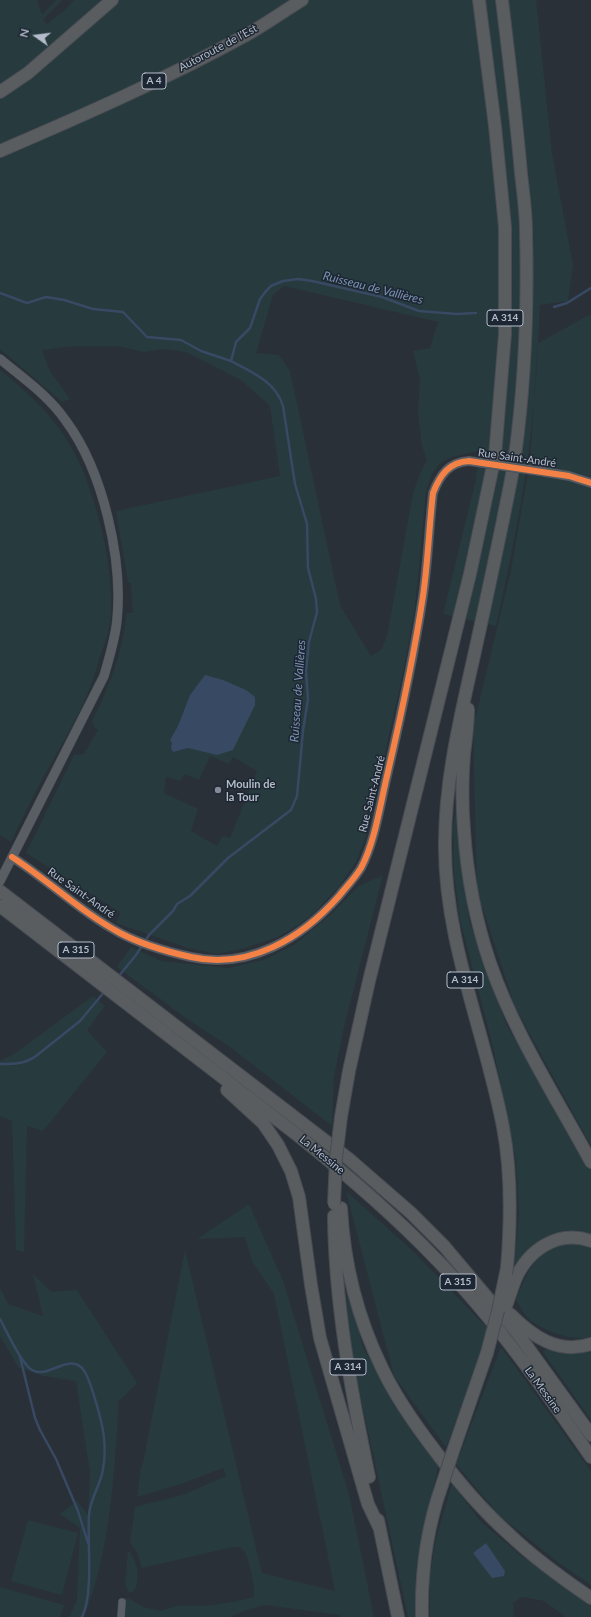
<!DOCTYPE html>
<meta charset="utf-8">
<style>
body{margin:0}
#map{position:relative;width:591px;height:1617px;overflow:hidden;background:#2a3038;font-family:Lato,sans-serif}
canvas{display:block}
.north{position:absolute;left:16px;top:16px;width:40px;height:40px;-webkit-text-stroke:3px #1d2633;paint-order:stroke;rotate:284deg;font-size:11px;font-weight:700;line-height:16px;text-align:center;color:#b4bcc9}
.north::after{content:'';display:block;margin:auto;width:14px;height:18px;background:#b4bcc9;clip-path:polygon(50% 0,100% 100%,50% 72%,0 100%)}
</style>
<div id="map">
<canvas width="591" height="1617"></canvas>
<div class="north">N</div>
</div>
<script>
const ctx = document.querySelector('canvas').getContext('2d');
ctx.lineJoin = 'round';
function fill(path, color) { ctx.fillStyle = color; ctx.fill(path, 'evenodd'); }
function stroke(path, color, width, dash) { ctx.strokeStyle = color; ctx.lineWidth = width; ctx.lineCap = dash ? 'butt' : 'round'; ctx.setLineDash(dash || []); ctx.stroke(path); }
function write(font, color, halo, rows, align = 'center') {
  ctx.font = font + ' Lato,sans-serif'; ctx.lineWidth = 3; ctx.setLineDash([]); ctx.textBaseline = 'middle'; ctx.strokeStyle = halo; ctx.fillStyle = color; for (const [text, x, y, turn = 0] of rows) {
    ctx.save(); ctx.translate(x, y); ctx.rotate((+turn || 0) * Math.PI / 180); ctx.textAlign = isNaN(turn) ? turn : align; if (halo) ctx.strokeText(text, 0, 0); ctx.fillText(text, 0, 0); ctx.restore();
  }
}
fill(new Path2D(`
 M0 0H37L42 15 56 0H62L43 19 47 24 66 9 74 0H536L552 153 573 265 568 301 540 305C538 347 536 390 531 432 524 497 510 562 496 626L443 614 476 479 479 451C446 458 435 457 426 493L415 608 404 668 367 834 356 862 339 887 314 913 298 925 278 937 242 949 217 954 188 948 116 923 121 913 26 853 74 755 84 754 98 730 94 727 92 721C110 686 122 653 127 613H133L131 584 128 582 116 511 280 476 270 406 241 380 186 352 164 349 144 352 118 346H75L42 350 50 371 70 399 62 402 0 349ZM284 286 438 322 430 348 413 351 420 380 418 413 422 446 427 460 419 476 413 493 387 636 381 650 371 656 340 605 290 371 279 355 256 353 273 295ZM210 756 229 764 233 757 257 771 230 838 223 836 217 846 191 831 198 809 164 793 166 777 181 781 184 774 199 780Z
 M591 314V1146L515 1007 477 891 473 728 511 570 530 461 538 343Z
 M0 370C53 412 79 446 97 512 106 544 112 576 111 610 111 625 106 641 101 654 95 673 90 691 81 708 71 729 59 749 48 769 34 793 23 818 11 842L0 835Z
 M457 799 469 920 506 1024 591 1170V1236L568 1232 514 1270 519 1214 516 1159 493 1047 460 920 454 872 453 830Z
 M383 875 345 1023 334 1076 332 1126 230 1047 190 1021 117 967 131 947 161 961 228 968 263 960 294 945 331 914 359 886Z
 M93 996 105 1006 87 1030 107 1052 43 1131 27 1126 24 1252 16 1250 12 1121 0 1116V1061L14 1054Z
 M346 1191 415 1253 488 1329 477 1369 446 1447 394 1376Z
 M249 1204 283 1281 349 1494 374 1617H341L340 1615 265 1605 249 1609 230 1617H127L123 1615 125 1598 130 1599 143 1607 161 1611 176 1606H205L233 1602 254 1597C255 1589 249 1557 244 1551 241 1547 238 1547 233 1547L142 1568 137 1552 130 1543 135 1507 183 1495 226 1476 223 1468 181 1484 137 1497 141 1466 143 1463 185 1250 262 1573 335 1591 274 1294 252 1261 245 1237 197 1239Z
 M578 1242 591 1247V1337C575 1342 543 1331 530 1320 524 1315 520 1306 516 1300 525 1278 534 1252 559 1244 565 1243 572 1243 578 1242Z
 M33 1274 51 1292 77 1290 137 1383 119 1401C114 1474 111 1549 84 1617H69L77 1600 80 1528 60 1514 77 1501 88 1515 90 1473 76 1381 43 1376 18 1367 0 1336V1288L8 1304 43 1316Z
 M345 1277 363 1348 438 1466 421 1552 418 1617H408L355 1371 348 1323Z
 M548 1346 591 1348V1420L543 1352Z
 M501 1347 591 1471V1585L559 1563 500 1516 456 1464Z
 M452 1484 482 1523 523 1557 591 1604V1617H566L544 1601 522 1597 513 1603 514 1617H430V1574L436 1538Z
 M28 1520 78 1533 62 1595 11 1581Z
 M128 1552H130C137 1563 141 1578 134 1591L129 1593 125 1584Z
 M0 1587 64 1605 60 1617H0Z`), '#273a3e');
fill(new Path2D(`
 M205 675 223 680 246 690 255 697V705L233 750 217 755 188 748 173 752 171 748 172 743 170 740 178 726 190 695Z
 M486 1543 505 1571 504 1576 492 1578 473 1553Z`), '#384963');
stroke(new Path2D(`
 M0 293 27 303 46 297 64 300 93 309 123 312 147 337 181 340 201 351 231 361
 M554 307 567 303 591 288
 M118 977 136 955 149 935 173 911 177 904 190 896 228 858 291 810 297 796 303 731 308 699 306 671 309 642 317 612 316 599 308 568 307 524 295 484 283 406C276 382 252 372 231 361L236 342 250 328 260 299 266 291 271 286 283 281 298 279 312 281 382 297 419 311 457 314 476 313
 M0 1064C14 1064 25 1064 36 1056L80 1021 105 991
 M0 1319C6 1330 22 1365 32 1370 48 1379 66 1355 81 1367 90 1374 103 1426 104 1438 105 1448 105 1459 103 1469 101 1485 90 1498 89 1515 87 1543 94 1592 82 1617
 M20 1357 35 1418 40 1430 56 1459 78 1511 88 1543`), '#384963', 2.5);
const street = new Path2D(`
 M121 1617 122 1602`);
const secondary = new Path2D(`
 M0 359C23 378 49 396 66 421 103 471 123 559 117 620 115 640 109 658 104 676L0 881
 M539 471 569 476 591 483
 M12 857C49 881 81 912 120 933 141 944 168 952 191 957 249 970 302 938 339 896 346 887 355 878 361 868 375 842 380 805 387 776 401 716 414 656 423 596 428 562 429 527 433 493 440 475 449 462 469 461`);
const highway = new Path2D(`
 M502 0C509 58 516 115 521 173 523 192 526 212 526 231 528 306 525 382 515 456 512 478 507 499 503 520 492 573 481 625 469 678 457 732 445 787 445 843 444 941 485 1032 503 1127 512 1174 511 1221 507 1268
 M0 92 28 73 112 0
 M0 151C84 115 168 78 248 34 266 24 284 11 302 0
 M468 709C468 724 466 739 464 754 462 779 462 805 464 830 467 875 475 919 490 963 514 1033 556 1097 591 1162
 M0 891 349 1159 411 1213 444 1246 518 1334 591 1435
 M0 906 296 1134C345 1173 393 1214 436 1259 495 1319 543 1388 591 1457
 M227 1090 263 1123 278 1145 291 1171 299 1197 311 1285 320 1338 368 1504 379 1527
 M341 1117 349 1071 369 981 470 574 495 456 505 334V227L495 126 479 0
 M341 1208C344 1263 358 1319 382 1368 396 1398 416 1426 436 1452 458 1482 482 1510 510 1535 535 1559 563 1579 591 1598
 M334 1216C335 1304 351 1391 369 1477
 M515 1280C528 1250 558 1229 591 1241
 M510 1314C532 1336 558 1355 591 1344
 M452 1454 487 1353
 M378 1520 398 1617
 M422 1617C421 1572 427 1527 442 1485`);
stroke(street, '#484c53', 8);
stroke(secondary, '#484c53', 10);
stroke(highway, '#474c53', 14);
stroke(street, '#5a5e66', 7);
stroke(secondary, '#595d64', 9);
stroke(highway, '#5a5d60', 12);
const secondaryBridge = new Path2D(`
 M469 461 539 471`);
const highwayBridge = new Path2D(`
 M334 1204 336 1158 341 1117
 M506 1306 515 1280
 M487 1353 498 1311 507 1268
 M442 1485 452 1454`);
stroke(secondaryBridge, '#484c53', 10, []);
stroke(highwayBridge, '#474c53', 14, []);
stroke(secondaryBridge, '#595d64', 9);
stroke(highwayBridge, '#5a5d60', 12);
stroke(new Path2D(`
 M12 857C49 881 81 912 120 933 141 944 168 952 191 957 249 970 302 938 339 896 346 887 355 878 361 868 375 842 380 805 387 776 401 716 414 656 423 596 428 562 429 527 433 493 440 475 449 462 469 461L569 476 591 483`), '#f48246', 6);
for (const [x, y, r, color] of [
 [218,790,4,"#848b96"]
]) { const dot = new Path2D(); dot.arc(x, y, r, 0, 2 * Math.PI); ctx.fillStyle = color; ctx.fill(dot); stroke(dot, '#1d2633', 1.5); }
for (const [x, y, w] of [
 [154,81,24],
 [505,318,36],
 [76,950,36],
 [465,980,36],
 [458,1282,36],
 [348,1367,36]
]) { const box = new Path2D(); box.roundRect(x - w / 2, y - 8, w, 16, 3); ctx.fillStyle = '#1d2633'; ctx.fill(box); stroke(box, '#b4bcc9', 1); }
write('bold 10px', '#b4bcc9', null, [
 ["A 4",154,81],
 ["A 314",505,318],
 ["A 315",76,950],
 ["A 314",465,980],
 ["A 315",458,1282],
 ["A 314",348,1367]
]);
write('11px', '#b4bcc9', '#1d2633', [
 ["Autoroute de l’Est",218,48,-28],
 ["Rue Saint-André",517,458,8],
 ["Rue Saint-André",372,794,-76],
 ["Rue Saint-André",81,893,35],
 ["La Messine",322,1155,39],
 ["La Messine",543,1390,54]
]);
write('bold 11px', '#b4bcc9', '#1d2633', [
 ["Moulin de",226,784],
 ["la Tour",226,797]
], 'left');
write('italic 12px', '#7c92b1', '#1d2633', [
 ["Ruisseau de Vallières",373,288,14],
 ["Ruisseau de Vallières",298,691,-86]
]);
</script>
